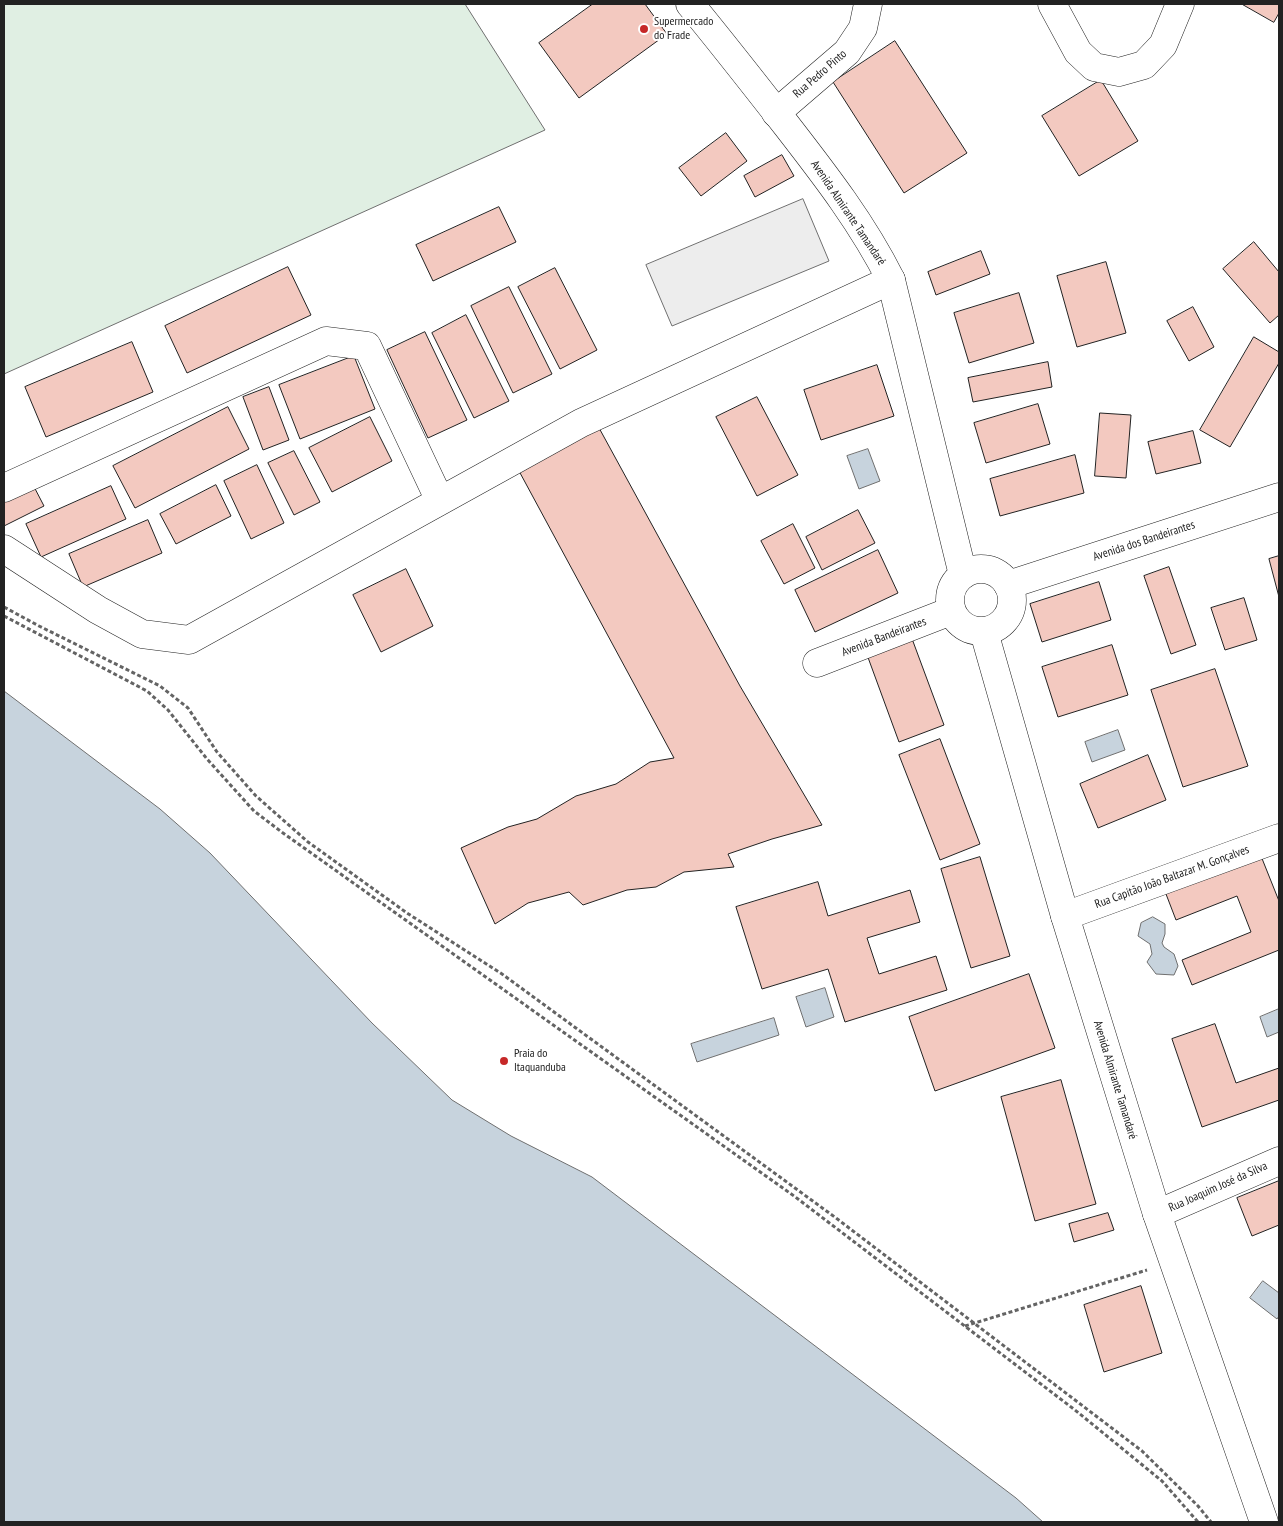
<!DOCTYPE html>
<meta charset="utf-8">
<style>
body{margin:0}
#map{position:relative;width:1283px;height:1526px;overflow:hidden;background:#fff;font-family:"PT Sans Narrow",sans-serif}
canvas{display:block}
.frame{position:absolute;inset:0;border:5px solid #222;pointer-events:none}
</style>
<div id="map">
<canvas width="1283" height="1526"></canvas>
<div class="frame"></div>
</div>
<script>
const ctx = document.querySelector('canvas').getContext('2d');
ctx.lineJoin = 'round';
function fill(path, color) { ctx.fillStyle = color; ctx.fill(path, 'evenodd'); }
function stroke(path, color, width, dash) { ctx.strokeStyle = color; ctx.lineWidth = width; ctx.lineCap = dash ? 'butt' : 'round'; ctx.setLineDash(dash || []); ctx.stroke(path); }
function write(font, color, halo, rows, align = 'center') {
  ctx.font = font + ' "PT Sans Narrow",sans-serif'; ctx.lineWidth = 4; ctx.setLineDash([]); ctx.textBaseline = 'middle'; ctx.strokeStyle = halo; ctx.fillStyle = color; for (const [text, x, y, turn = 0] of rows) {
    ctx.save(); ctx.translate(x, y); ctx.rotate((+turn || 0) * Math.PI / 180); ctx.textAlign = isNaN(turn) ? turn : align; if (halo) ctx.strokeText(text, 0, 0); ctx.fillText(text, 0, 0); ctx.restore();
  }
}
const green = new Path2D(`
 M4 4H465L545 130 4 374Z`);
fill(green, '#e0efe3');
stroke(green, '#6f6f6f', 1);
const parking = new Path2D(`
 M803 199 829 261 672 326 646 265Z`);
fill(parking, '#ededed');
stroke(parking, '#6f6f6f', 1);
const water = new Path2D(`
 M868 449 880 481 859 489 847 456Z
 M4 691 160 809 210 853 372 1023 452 1100 511 1136 592 1177 1016 1498 1043 1522H4Z
 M1118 730 1125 750 1092 762 1085 742Z
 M1153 917 1165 924V934L1162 943 1164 947 1174 954 1178 966 1174 975 1156 974 1147 962 1152 954 1150 944 1138 936 1141 923Z
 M825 988 834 1017 806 1027 796 997Z
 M1279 1009V1032L1267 1037 1260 1017Z
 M774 1018 779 1035 697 1062 691 1044Z
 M1263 1281 1279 1293V1316L1277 1319 1250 1298Z`);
fill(water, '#c7d3dd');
stroke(water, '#6f6f6f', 1);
const building = new Path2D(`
 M593 4H645L667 34 579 98 539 43Z
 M1242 4H1279V13L1274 22Z
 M895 41 967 153 904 193 833 82Z
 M1101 80 1138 141 1079 176 1042 116Z
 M726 133 747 161 701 196 679 168Z
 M782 155 794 176 755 197 744 176Z
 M499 207 516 242 433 281 416 245Z
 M1254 242 1279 272V315L1270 323 1223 269Z
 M981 251 990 274 936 295 928 272Z
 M1106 262 1126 333 1077 347 1057 276Z
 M288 267 311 315 187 373 165 326Z
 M555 268 597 350 560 369 518 287Z
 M509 287 552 374 513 393 471 306Z
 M1019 293 1034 343 969 363 954 313Z
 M1193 307 1214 347 1189 361 1167 321Z
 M466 315 509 401 474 418 432 333Z
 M425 332 467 420 428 438 387 350Z
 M1254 337 1279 352V363L1230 447 1200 430Z
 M132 342 153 392 46 437 25 387Z
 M354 356 375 409 300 439 279 385Z
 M1048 362 1052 387 973 402 968 378Z
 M877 365 894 416 821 440 804 390Z
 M269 387 289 440 263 450 243 397Z
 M757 397 798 475 757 496 716 417Z
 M1038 404 1050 444 986 463 974 423Z
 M228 407 249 449 135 508 113 466Z
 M1100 413 1131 415 1126 478 1095 476Z
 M370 417 392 461 332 492 309 448Z
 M598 426 740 686 822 825 772 839 728 854 734 867 684 872 656 887 627 890 583 905 569 892 528 903 495 924 461 848 508 827 537 819 576 796 616 784 650 762 674 758 519 471Z
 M1193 431 1201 463 1156 474 1148 442Z
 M294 451 320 502 294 515 268 463Z
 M1075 455 1084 493 1000 516 990 479Z
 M257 465 284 523 251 539 224 481Z
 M30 479 44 506 4 526V492Z
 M216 485 231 516 176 544 160 514Z
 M111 486 126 519 41 557 26 524Z
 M858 510 875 543 822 570 806 537Z
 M148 520 162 553 83 587 69 554Z
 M793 524 815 568 784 584 761 541Z
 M878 550 898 593 815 632 795 590Z
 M1279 556V597L1269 559Z
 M1169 567 1196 645 1171 654 1144 576Z
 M406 569 433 626 381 652 353 595Z
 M1099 582 1111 620 1042 642 1030 604Z
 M1244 598 1257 640 1225 650 1211 608Z
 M911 636 944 725 899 742 866 652Z
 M1112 645 1128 695 1058 717 1042 667Z
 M1215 669 1248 766 1183 787 1151 690Z
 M940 739 980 844 940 860 899 755Z
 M1148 755 1166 800 1098 828 1080 784Z
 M1261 856 1279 901V950L1192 985 1182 960 1251 932 1237 896 1176 920 1166 894Z
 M980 857 1010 956 971 968 941 869Z
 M818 882 828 916 910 890 920 922 867 938 879 974 936 956 947 990 845 1022 828 969 762 989 736 907Z
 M1029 974 1055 1048 935 1091 909 1017Z
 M1215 1024 1236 1083 1279 1068V1100L1202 1127 1172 1039Z
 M1061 1080 1096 1204 1035 1221 1001 1097Z
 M1279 1181V1225L1252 1236 1237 1198Z
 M1108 1213 1114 1230 1074 1242 1069 1224Z
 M1141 1286 1162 1353 1104 1372 1084 1305Z`);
fill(building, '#f3c9c0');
stroke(building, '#222', 1);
const minor = new Path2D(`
 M1052 4 1078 52 1094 67 1119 72 1144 65 1163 45 1180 4
 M776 113 847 52 863 28 868 4
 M4 488 326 341 367 346 440 501
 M4 549 98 610 142 634 189 640 581 423 891 280
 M1008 585 1279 497
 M817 663 951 611
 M1065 916 1279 838
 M1157 1214 1279 1161`);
const major = new Path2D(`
 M690 4C723 44 755 85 787 126 825 175 863 224 891 280L963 575
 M950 600a31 31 0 1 1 62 0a31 31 0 1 1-62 0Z
 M984 632 1065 916 1157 1214 1264 1522`);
stroke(minor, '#222', 29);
stroke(major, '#222', 29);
stroke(new Path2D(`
 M4 607 39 626 160 686 188 708 217 752 256 796 308 842 407 913 502 974 836 1218 1142 1451 1198 1506 1211 1522
 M4 616 147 691 168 710 207 759 254 811 283 833 794 1196 1075 1410 1162 1481 1198 1522
 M965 1326 1147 1270`), '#646464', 3, [4, 2.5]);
stroke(minor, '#fff', 28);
stroke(major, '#fff', 28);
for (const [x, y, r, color] of [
 [644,29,5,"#c62828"],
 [504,1061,5,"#c62828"]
]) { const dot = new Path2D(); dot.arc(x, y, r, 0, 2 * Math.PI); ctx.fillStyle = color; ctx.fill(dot); stroke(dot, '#fff', 2); }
write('12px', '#222', '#fff', [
 ["Supermercado",654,22],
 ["do Frade",654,36],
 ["Praia do",514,1054],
 ["Itaquanduba",514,1068]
], 'left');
write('12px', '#222', '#fff', [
 ["Rua Pedro Pinto",820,74,-41],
 ["Avenida Almirante Tamandaré",848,213,56],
 ["Avenida dos Bandeirantes",1144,541,-18],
 ["Avenida Bandeirantes",884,637,-21],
 ["Rua Capitão João Baltazar M. Gonçalves",1172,877,-20],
 ["Avenida Almirante Tamandaré",1115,1080,73],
 ["Rua Joaquim José da Silva",1218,1187,-24]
]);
</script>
